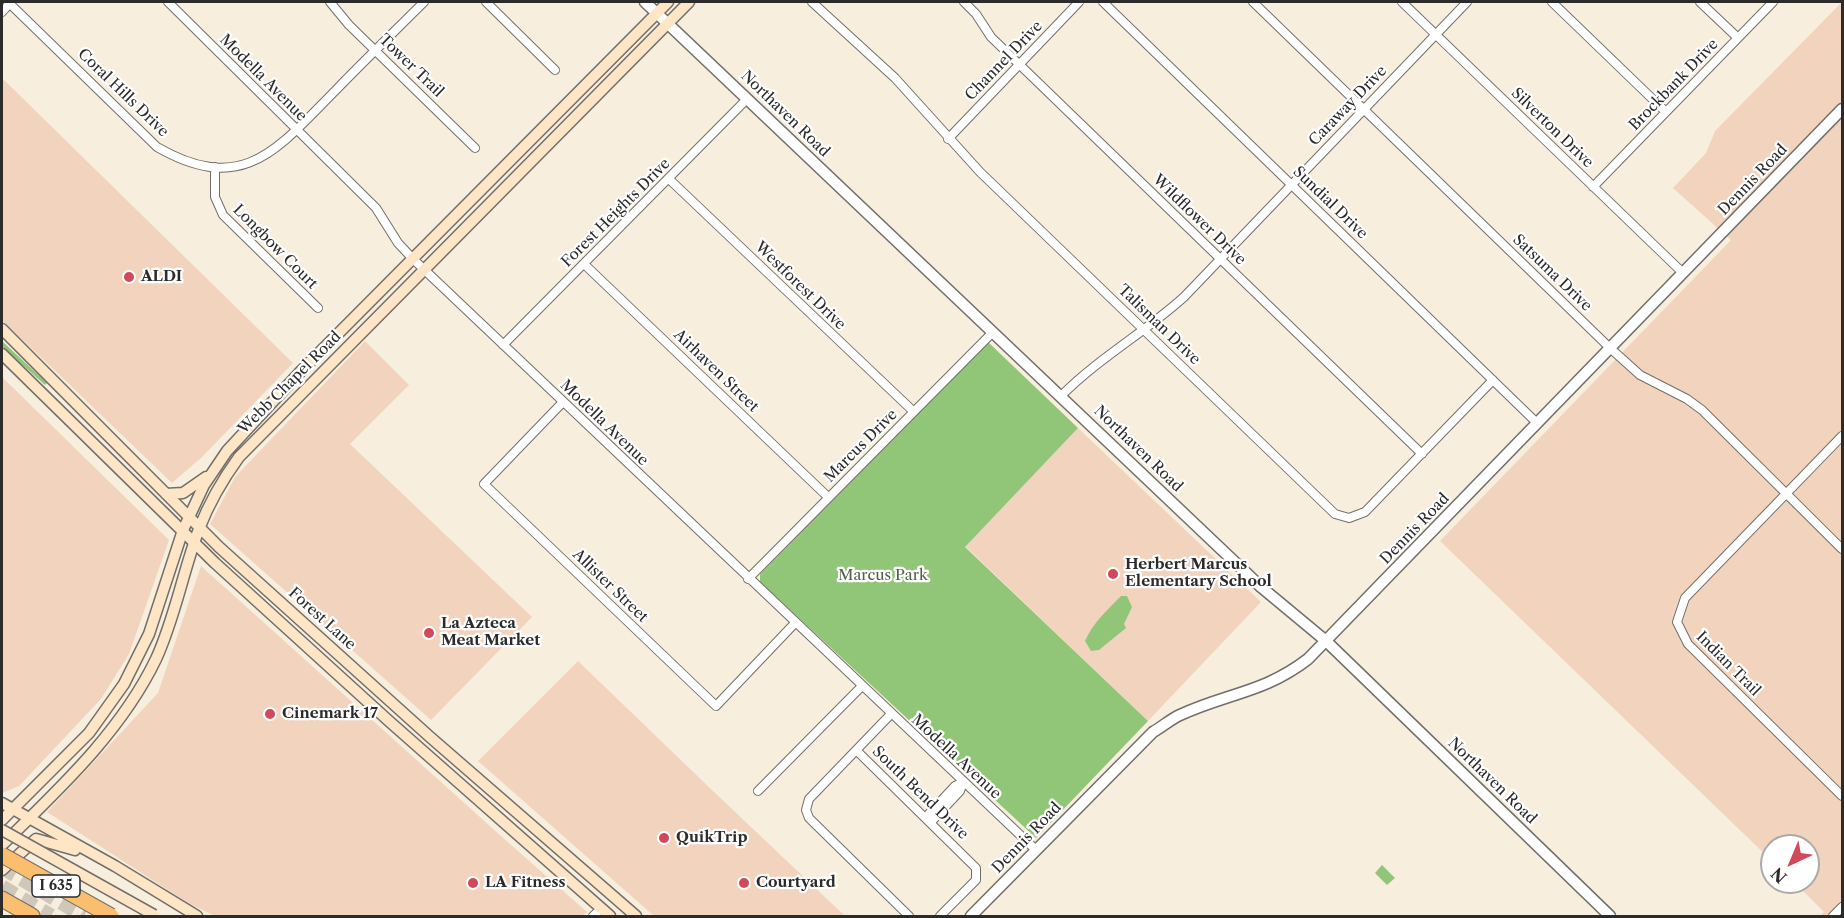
<!DOCTYPE html>
<style>
body{margin:0}
#map{position:relative;width:1844px;height:918px;overflow:hidden;background:#f7eede;font-family:"Libre Caslon Text",serif}
canvas{display:block}
.frame{position:absolute;inset:0;border:3px solid #2b2b2b;pointer-events:none}
.north{position:absolute;left:1760px;top:834px;width:60px;height:60px;box-sizing:border-box;background:#fff;border:2px solid #aaa;border-radius:50%;rotate:224deg;font-size:16px;font-weight:700;line-height:24px;text-align:center;color:#2b2b2b}
.north::after{content:'';display:block;margin:auto;width:21px;height:27px;background:#d1495b;clip-path:polygon(50% 0,100% 100%,50% 72%,0 100%)}
</style>
<div id="map">
<canvas width="1844" height="918"></canvas>
<div class="frame"></div>
<div class="north">N</div>
</div>
<script>
const ctx = document.querySelector('canvas').getContext('2d');
ctx.lineJoin = 'round';
function fill(path, color) { ctx.fillStyle = color; ctx.fill(path, 'evenodd'); }
function stroke(path, color, width, dash) { ctx.strokeStyle = color; ctx.lineWidth = width; ctx.lineCap = dash ? 'butt' : 'round'; ctx.setLineDash(dash || []); ctx.stroke(path); }
function write(font, color, halo, rows, align = 'center') {
  ctx.font = font + ' "Libre Caslon Text",serif'; ctx.lineWidth = 4.5; ctx.setLineDash([]); ctx.textBaseline = 'middle'; ctx.strokeStyle = halo; ctx.fillStyle = color; for (const [text, x, y, turn = 0] of rows) {
    ctx.save(); ctx.translate(x, y); ctx.rotate((+turn || 0) * Math.PI / 180); ctx.textAlign = isNaN(turn) ? turn : align; if (halo) ctx.strokeText(text, 0, 0); ctx.fillText(text, 0, 0); ctx.restore();
  }
}
fill(new Path2D(`
 M1842 2V916H1820L1824 912 1794 882H1808V846H1772V861L1440 541 1731 240 1673 188 1706 153 1715 131Z
 M2 78 293 363 202 457 172 483 2 320Z
 M365 341 409 385 350 444 532 617 431 720 210 524 235 477Z
 M2 377 169 540 129 654 101 699 19 786 2 793Z
 M1078 428 1261 602 1148 721 965 546Z
 M201 566 501 836 587 912 582 916H215L188 903 47 812 158 693Z
 M578 661 713 791 845 916H654L478 761Z`), '#f2d4be');
fill(new Path2D(`
 M2 341 47 383 45 385 7 351 2 346Z
 M988 342 1078 428 965 547 1148 721 1036 838 760 582V574Z
 M1121 596H1127L1132 607 1124 624 1126 628 1099 650 1091 651 1085 641C1093 623 1107 610 1121 596Z
 M1382 865 1395 878 1387 885 1375 873Z`), '#91c678');
stroke(new Path2D(`
 M2 867 84 916
 M2 887 51 916`), '#cec7ba', 15, [15, 8]);
const minor = new Path2D(`
 M8 2 157 147C244 197 278 148 336 90 365 60 395 31 424 2
 M168 2 376 208 398 243 413 259 1036 850
 M330 2 349 25 475 148
 M486 2 555 70
 M812 2 895 78 980 172 1335 514 1349 518 1365 512 1493 380
 M964 2 976 14 991 37 1422 454
 M1103 2 1537 423
 M1253 2 1610 348 1640 375 1687 399 1702 410 1842 549
 M1402 2 1683 273
 M1552 2 1666 112
 M1700 2 1738 38
 M2 12 10 3
 M948 139 1079 2
 M215 167V197L223 215 318 308
 M669 179 913 411
 M1593 187 1773 2
 M584 264 828 497
 M503 345 747 99
 M1061 396C1100 357 1144 333 1184 297L1467 2
 M563 402 484 484 716 706 795 623
 M1842 436 1685 598 1677 622 1688 644 1842 796
 M748 579 993 332
 M891 714 809 799 806 810 809 818 909 916
 M857 751 976 868V880L940 916
 M758 791 862 686
 M926 817 955 786 963 782
 M931 822 960 791 963 782
 M593 916 601 909
 M1833 916 1842 907`);
const tertiary = new Path2D(`
 M645 2 1261 587 1326 641 1610 916
 M971 916 1153 732C1162 727 1171 719 1180 715 1227 693 1264 693 1308 659L1842 109`);
const secondary = new Path2D(`
 M2 329 219 547 430 737 636 916
 M2 354 215 563 390 722 610 916
 M166 494 183 493 206 477
 M2 803 115 866 197 916
 M2 820 89 733 124 684 149 634 183 530 204 485 227 451 302 370 668 2
 M2 845C59 789 121 732 156 659 175 618 183 571 199 529 209 503 223 479 239 457L689 2
 M2 870 36 839 75 850`);
const motorway = new Path2D(`
 M2 899 32 916`);
stroke(minor, '#726f6a', 10);
stroke(tertiary, '#726f6a', 13);
stroke(secondary, '#726f6a', 13);
stroke(motorway, '#726f6a', 17);
stroke(minor, '#fff', 8);
stroke(tertiary, '#fff', 10);
stroke(secondary, '#fde5c5', 10);
stroke(motorway, '#fbbd6e', 15);
const secondaryBridge = new Path2D(`
 M2 830 154 915`);
const motorwayBridge = new Path2D(`
 M2 855 111 916`);
stroke(secondaryBridge, '#726f6a', 13, []);
stroke(motorwayBridge, '#726f6a', 17, []);
stroke(secondaryBridge, '#fde5c5', 10);
stroke(motorwayBridge, '#fbbd6e', 15);
for (const [x, y, r, color] of [
 [129,277,6,"#d1495b"],
 [1113,574,6,"#d1495b"],
 [429,633,6,"#d1495b"],
 [270,714,6,"#d1495b"],
 [664,838,6,"#d1495b"],
 [473,883,6,"#d1495b"],
 [744,883,6,"#d1495b"]
]) { const dot = new Path2D(); dot.arc(x, y, r, 0, 2 * Math.PI); ctx.fillStyle = color; ctx.fill(dot); stroke(dot, '#fff', 2); }
for (const [x, y, w] of [
 [56,886,48]
]) { const box = new Path2D(); box.roundRect(x - w / 2, y - 11, w, 22, 4.5); ctx.fillStyle = '#fff'; ctx.fill(box); stroke(box, '#2b2b2b', 1.5); }
write('bold 14px', '#2b2b2b', null, [
 ["I 635",56,886]
]);
write('15px', '#2b2b2b', '#fff', [
 ["Channel Drive",1004,61,-46],
 ["Tower Trail",411,66,44],
 ["Modella Avenue",263,78,45],
 ["Brockbank Drive",1674,85,-46],
 ["Coral Hills Drive",123,93,44],
 ["Caraway Drive",1348,106,-46],
 ["Northaven Road",785,114,44],
 ["Silverton Drive",1552,128,44],
 ["Dennis Road",1753,180,-46],
 ["Sundial Drive",1330,203,44],
 ["Forest Heights Drive",616,213,-45],
 ["Wildflower Drive",1199,220,44],
 ["Longbow Court",275,247,45],
 ["Satsuma Drive",1552,273,44],
 ["Westforest Drive",800,286,44],
 ["Talisman Drive",1159,325,44],
 ["Airhaven Street",716,371,44],
 ["Webb Chapel Road",290,383,-45],
 ["Modella Avenue",604,423,44],
 ["Marcus Drive",861,446,-45],
 ["Northaven Road",1138,449,44],
 ["Dennis Road",1415,529,-46],
 ["Allister Street",610,586,44],
 ["Forest Lane",322,619,42],
 ["Indian Trail",1728,664,45],
 ["Modella Avenue",956,757,43],
 ["Northaven Road",1492,781,44],
 ["South Bend Drive",920,793,44],
 ["Dennis Road",1027,838,-46]
]);
write('bold 15px', '#2b2b2b', '#fff', [
 ["ALDI",141,277],
 ["Herbert Marcus",1125,565],
 ["Elementary School",1125,582],
 ["La Azteca",441,624],
 ["Meat Market",441,641],
 ["Cinemark 17",282,714],
 ["QuikTrip",676,838],
 ["LA Fitness",485,883],
 ["Courtyard",756,883]
], 'left');
write('15px', '#4f6146', '#fff', [
 ["Marcus Park",883,576]
]);
</script>
